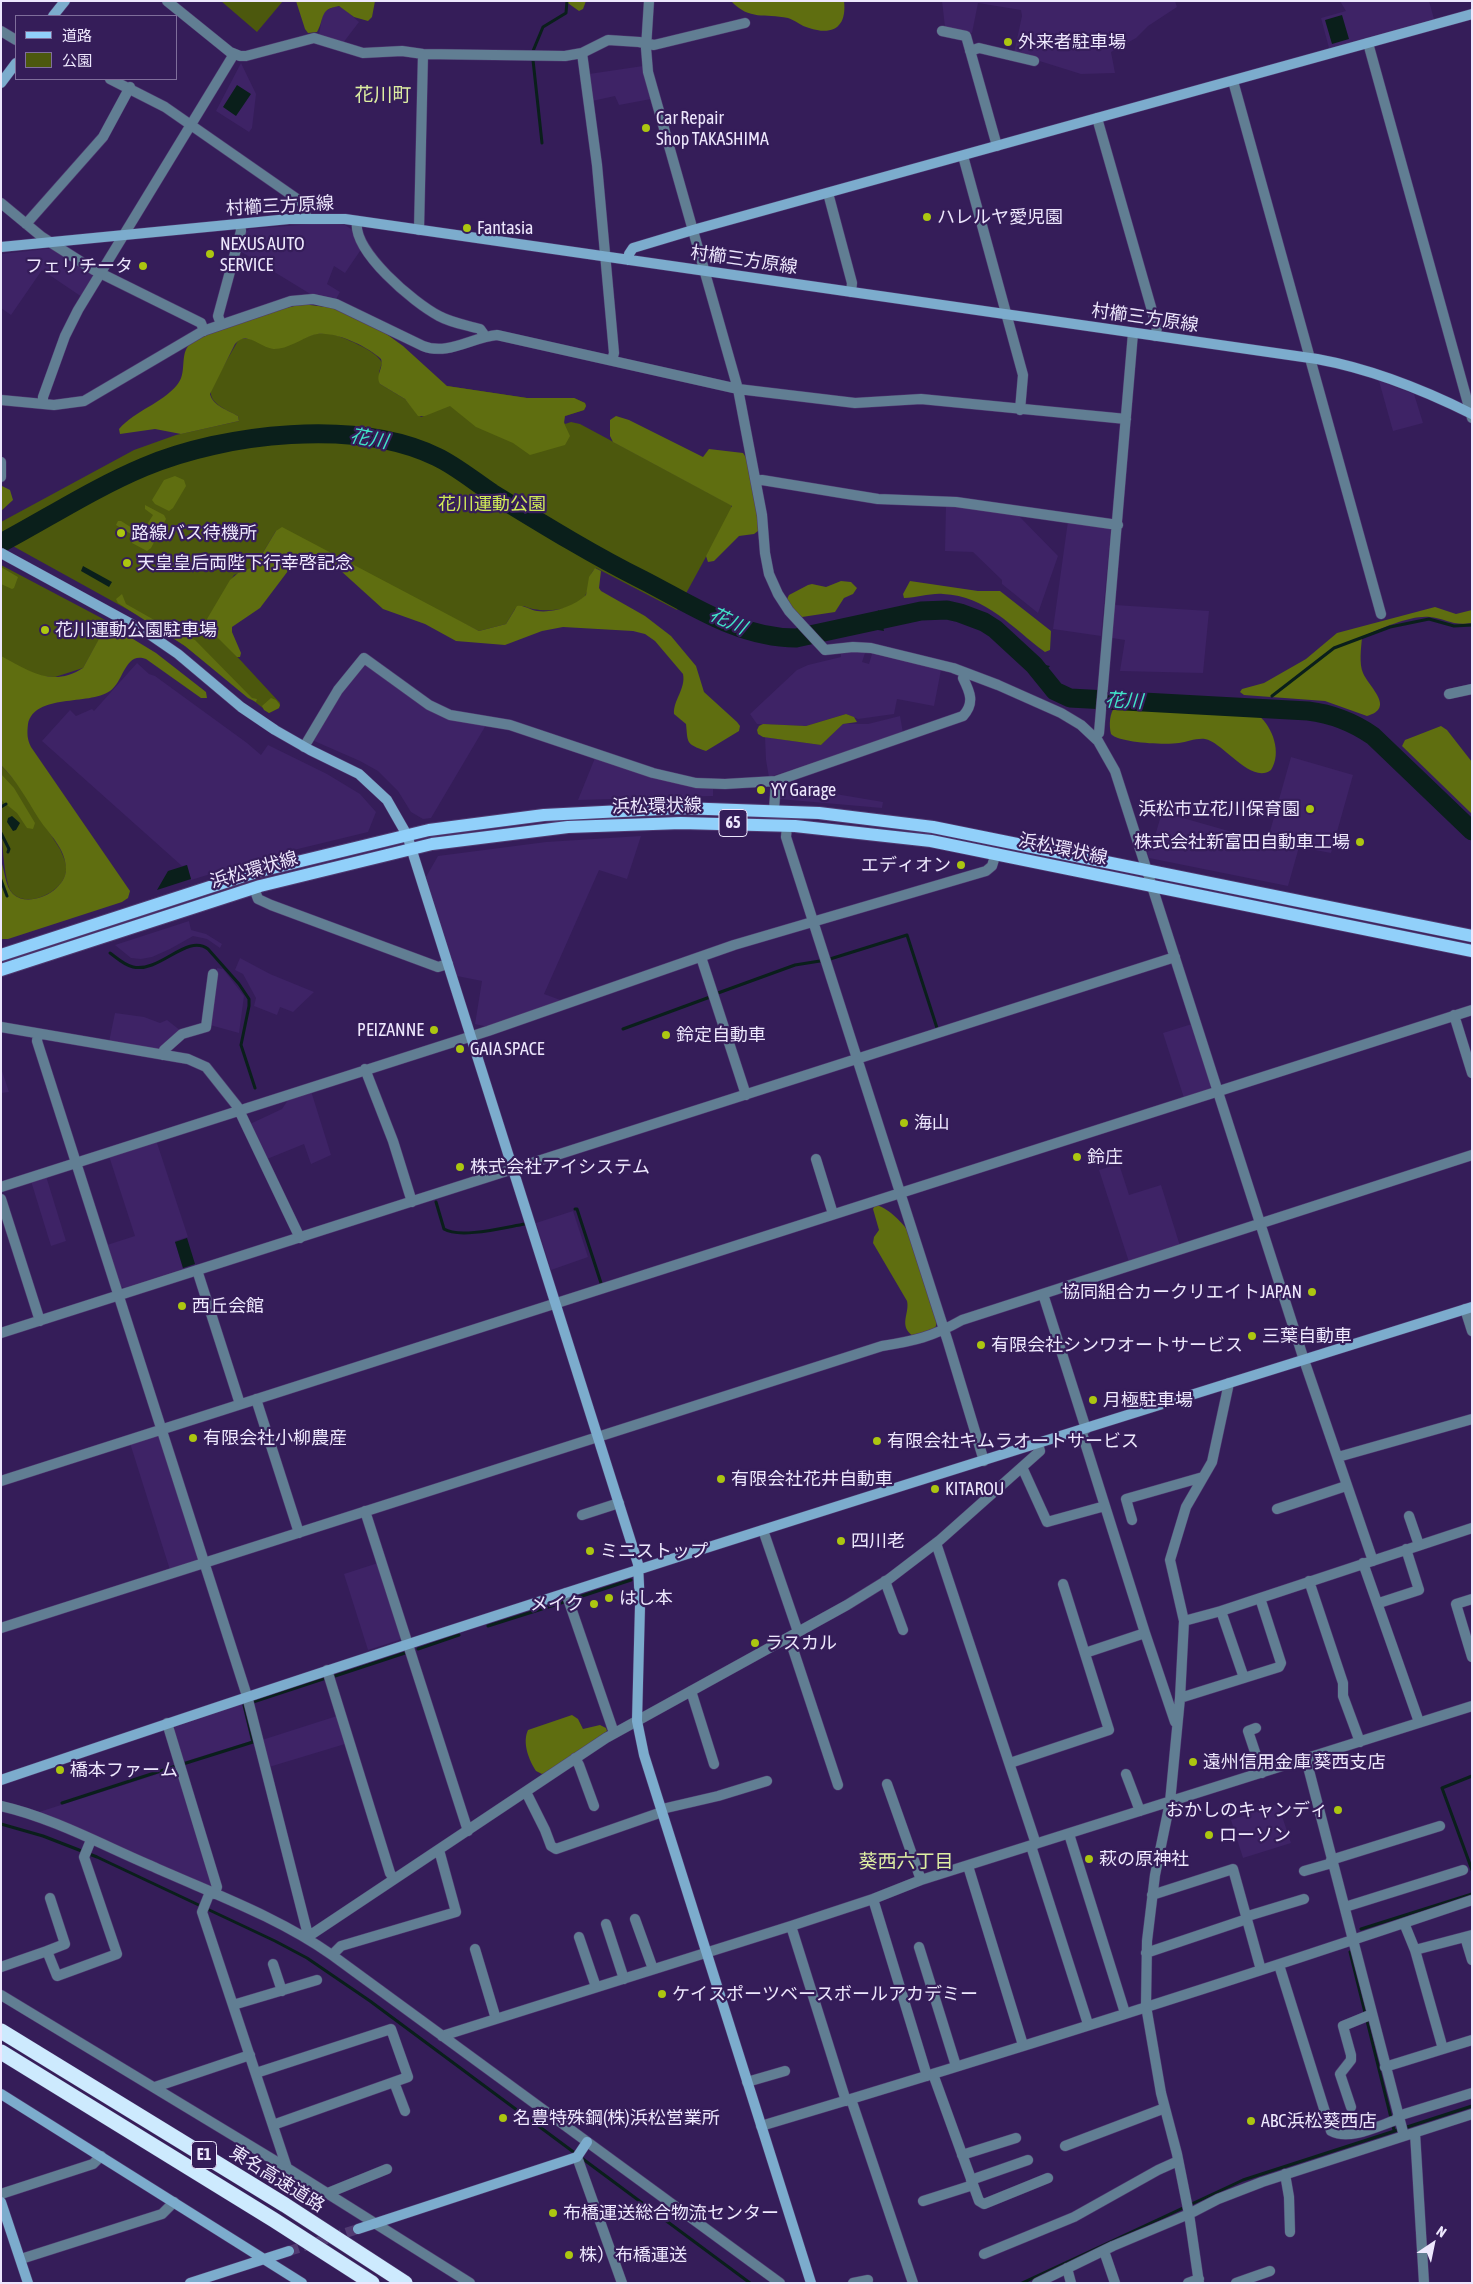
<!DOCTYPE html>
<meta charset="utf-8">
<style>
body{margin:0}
#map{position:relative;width:1473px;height:2284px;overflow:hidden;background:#351d59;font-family:"Asap Condensed","Noto Sans JP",sans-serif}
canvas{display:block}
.frame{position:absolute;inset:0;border:2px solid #ede7fd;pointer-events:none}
.legend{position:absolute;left:15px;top:15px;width:162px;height:65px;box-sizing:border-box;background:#351d59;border:1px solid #7f6e9b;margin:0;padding:6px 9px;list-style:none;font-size:15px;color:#ede7fd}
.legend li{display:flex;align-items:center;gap:10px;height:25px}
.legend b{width:25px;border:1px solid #7f6e9b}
.north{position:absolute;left:1408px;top:2219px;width:50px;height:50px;-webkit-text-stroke:4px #351d59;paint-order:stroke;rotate:34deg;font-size:14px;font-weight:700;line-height:20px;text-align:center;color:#ede7fd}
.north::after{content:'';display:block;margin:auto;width:18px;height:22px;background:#ede7fd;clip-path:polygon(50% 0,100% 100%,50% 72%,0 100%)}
</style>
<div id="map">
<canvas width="1473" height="2284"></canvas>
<div class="frame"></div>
<ul class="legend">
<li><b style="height:6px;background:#91d0fa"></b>道路</li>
<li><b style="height:14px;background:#4c580d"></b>公園</li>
</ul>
<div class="north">N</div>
</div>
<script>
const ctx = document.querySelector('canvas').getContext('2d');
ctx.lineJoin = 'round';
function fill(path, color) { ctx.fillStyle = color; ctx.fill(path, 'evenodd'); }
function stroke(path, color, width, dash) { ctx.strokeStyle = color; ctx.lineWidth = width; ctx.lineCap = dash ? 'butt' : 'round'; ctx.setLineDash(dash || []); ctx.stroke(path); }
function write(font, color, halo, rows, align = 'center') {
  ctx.font = font + ' "Asap Condensed","Noto Sans JP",sans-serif'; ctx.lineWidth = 4.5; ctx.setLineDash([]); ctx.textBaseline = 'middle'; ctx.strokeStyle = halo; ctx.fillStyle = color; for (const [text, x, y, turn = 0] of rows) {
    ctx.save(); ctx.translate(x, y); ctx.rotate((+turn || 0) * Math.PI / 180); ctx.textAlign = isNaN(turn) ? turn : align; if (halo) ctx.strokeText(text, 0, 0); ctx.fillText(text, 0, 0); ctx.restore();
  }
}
fill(new Path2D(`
 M942 1H1175L1177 7 1148 26 1136 38 1111 52 1115 73 1081 74 1014 53 1022 16 1021 10 978 3 972 33 945 27Z
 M1340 1H1429L1434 19 1329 48 1321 18 1346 11Z
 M336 6 342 7 359 22 343 43 319 34 323 12Z
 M241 63 256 94 252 128 249 132 216 111Z
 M643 66 651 99 619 105 615 96 592 101 589 74Z
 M312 224 345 225 351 229 362 248 345 273 334 266 327 284 340 292 336 299 312 295 240 251 245 233 249 229Z
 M55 248 92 274 93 278 82 297 42 270 11 315 1 308V254Z
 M1379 381 1414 394 1423 423 1393 431Z
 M946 504 1017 514 1058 556 1038 613 1002 584V580L973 552 945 551Z
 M1068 521 1111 527 1101 636 1053 629Z
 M1115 605 1209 611 1203 673 1120 671 1125 640 1112 638Z
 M853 652 865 653 862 662 869 664 872 654 941 670 934 706 897 699 894 714 858 719 846 714 806 726 757 724 750 714 797 670 808 665 841 657V654Z
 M137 663 149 674 155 676 247 743 261 755 268 745 327 774 360 794 376 812 368 832 269 856 191 880 187 865 182 866 42 741 70 710 76 716 92 709 94 711Z
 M364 665H367L426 708 486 725 431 818 423 819 411 812 398 791 378 771 360 761 312 740 341 692Z
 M900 716 903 733 769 777 766 760 765 737 821 745 843 724H868Z
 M1291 757 1353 775 1331 853 1299 847 1288 886 1149 858 1147 852 1151 850 1162 812 1267 842Z
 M595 758 713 788V796L578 800Z
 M782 785 883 802 882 808 779 799V788Z
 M641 836 627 879 599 870 544 994 563 1001 488 1027 475 1024 482 981 457 976 426 877 438 856 546 842Z
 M189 921 191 930 206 934 222 944 220 948 207 939 193 936 170 949 152 957 141 959 131 958 115 945Z
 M240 958 270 974 314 992 293 1012 280 1007 277 1015 254 1006 256 998 243 974 235 970Z
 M217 968 223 969 244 996 239 1033 210 1025Z
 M115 1013 144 1017 160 1023 167 1020 181 1031 158 1050 109 1042Z
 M1192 1024 1211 1086 1209 1090 1184 1098 1163 1033Z
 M1 1068 9 1092 1 1093Z
 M311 1091 331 1155 311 1164 304 1144 267 1159 250 1124 282 1109 290 1097Z
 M155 1141 157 1143 188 1237 175 1241 183 1269 124 1288 120 1286 107 1245 135 1236 109 1156Z
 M1119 1164 1129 1195 1161 1185 1180 1246 1129 1262 1099 1170Z
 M46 1176 66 1241 51 1246 31 1181Z
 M573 1211 588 1257 551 1270 536 1223Z
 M156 1435 160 1437 198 1558 196 1561 170 1570 130 1443Z
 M378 1563 401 1637 399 1640 368 1650 344 1574Z
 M242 1704 251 1741 183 1762 173 1731 175 1727Z
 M337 1716 345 1744 269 1767 262 1740Z
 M177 1768 212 1884 210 1887 39 1812Z
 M1278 1804 1291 1843 1243 1858 1231 1820Z`), '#3e2366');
fill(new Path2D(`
 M221 1H283L257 32Z
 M328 333C341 336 378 351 382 363L379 372 380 384 405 399 421 417 446 407 447 386 527 398H574L585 403 586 406 584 410 565 416 563 420 565 424 571 422 580 424 731 505 732 509 677 610 596 568C587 575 591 585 586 594 579 611 539 614 524 606L515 609 506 624 479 631 276 531 255 566 234 575 207 624 280 703 279 708 269 713 185 646 152 623 11 545 7 543 1 547V522L134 450 176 435 239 421 238 416C226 409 208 404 211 388L239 339H251L274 349 315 334Z
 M1 565 109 622 83 668 55 677 1 674Z
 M1 765 19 785 60 849C63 856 67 863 66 871 64 893 23 911 10 890 0 866 1 796 1 765Z`), '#4c580d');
fill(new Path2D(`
 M296 1H375L372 17 368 21 354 17 339 6C319 9 325 18 317 32L308 33 305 29Z
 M565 1H586L583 9 579 11Z
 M731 1H844C847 27 833 36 809 28 801 26 795 20 788 18 764 13 750 21 731 1Z
 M302 304 334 308 381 330 403 346 447 386 527 398H574L585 403 586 406 584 410 565 416 564 423 570 436 565 445 530 455 513 443 476 427 450 406 425 416H418L405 399 380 384C375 375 384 368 381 359 367 346 332 329 313 335 301 339 286 350 273 349 259 347 247 330 235 344L210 394C213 406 228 410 238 416L239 421 181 434 155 429 120 434 119 429C136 410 161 404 177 385 187 374 180 357 188 346 198 332 283 308 302 304Z
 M616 416 629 420 703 457 709 449 743 453 747 459 758 515V531L754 534 739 536 714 561 708 562 706 556 732 506 613 442 610 436V420Z
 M175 476 184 480 186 486 173 508 169 511 155 504 152 500 164 480Z
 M2 486 10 490 13 500 1 511Z
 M145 505 164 515 166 519 151 548 147 551 132 543 134 536 116 525 118 521H121L137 531H143L153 515 145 509Z
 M282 527 479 631 506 624 517 606C525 605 529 610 537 611 553 613 573 607 586 595L589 577 595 568 601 571 599 588 601 591 645 616 671 636 696 666 704 692 737 722 740 726 739 731 706 751C685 744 688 742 686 724L674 714C673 700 686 689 683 674L655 641 645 634 633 631 563 627 542 631 505 645 456 641 425 624 383 609 341 571 331 566 320 565 300 564 291 567 260 608 232 627V632L241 653 240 657H237L209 629 207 619 230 580 238 573 255 566 276 531Z
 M1 567 18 577 14 588 12 589 1 584Z
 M841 581 851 582 857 588 853 594 844 598 835 612 802 617 792 608 787 599 789 595 808 585 812 584 826 587Z
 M910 581 978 591H1000L1051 631 1050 650 1045 652C1012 628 987 596 943 594 930 593 917 598 904 598L903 594Z
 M122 594 126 604 179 634 195 640 252 698 257 699 256 702 248 698 185 646 118 603 116 599Z
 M1435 607 1456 614 1472 610V623C1452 626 1447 619 1430 617 1411 615 1383 628 1366 635L1362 638C1361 648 1359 664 1363 673 1369 687 1396 708 1367 716L1325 701 1244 695 1240 692 1242 689 1264 683 1306 659 1337 633Z
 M110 625 156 653 206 692 207 698H201L146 659C125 651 124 681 110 691 88 706 35 693 28 724 27 733 27 739 31 747L130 891 128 898 122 902 8 939H2L1 861C5 871 5 886 13 894 29 909 66 891 66 869 66 849 49 834 39 819 27 800 17 781 1 765V656C29 671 52 688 83 668L105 628Z
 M271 698 276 700 280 705 279 708 269 713 264 710 262 706Z
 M1116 706 1258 715C1273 727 1282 753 1271 770 1251 785 1223 742 1205 739 1196 738 1187 742 1179 743 1165 745 1119 743 1111 734 1109 726 1109 712 1116 706Z
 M846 714 854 717 857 722 843 724 821 745 763 737 758 734 757 730 759 726 763 724 806 726Z
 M1441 726 1447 730 1472 762V814L1402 746 1405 740Z
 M1 774 14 788 35 823 33 829 27 828 17 813 1 800Z
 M875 1205C886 1206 902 1222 908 1231L937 1322 935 1329 913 1336C898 1326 910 1313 907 1301L873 1243 874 1237 879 1230 873 1209Z
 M572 1715 578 1719 583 1729 600 1725 606 1728 607 1731 548 1772 542 1774 536 1771C529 1760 522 1743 528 1730Z`), '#5f6e10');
fill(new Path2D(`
 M1342 15 1349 39 1332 44 1325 20Z
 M237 85 251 94 236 116 223 107Z
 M390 439H404L407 443 402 452 389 444Z
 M176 449 179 451 180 461 168 460 167 457Z
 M83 566 112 582 109 587 81 571Z
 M648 581 669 585V590L662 599 646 585Z
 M879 610 884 631 866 628 864 622Z
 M1036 663 1050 666 1037 680 1032 666Z
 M12 816 20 823 16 830 13 831 7 822 8 818Z
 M187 865 191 879 157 890 168 871Z
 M187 1238 195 1264 183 1268 175 1242Z`), '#0a1f1b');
stroke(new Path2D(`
 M533 51 543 27 566 13 567 1
 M533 60 542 143
 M1272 696 1334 648 1390 627 1429 619 1454 626 1472 625
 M1256 708 1262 704
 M1 807 6 804
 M1 833 9 849 8 852
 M1 880 7 896
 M110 953C117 958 124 965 133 967 160 973 187 933 208 949L239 984 249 999V1006L241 1045 255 1088
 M830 959 907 935 937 1028
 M718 993 795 965 820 961
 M623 1029 710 997
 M436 1202 444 1229C460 1239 506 1227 525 1224
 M575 1209H577L601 1283
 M573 1599 631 1580
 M488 1626 564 1602
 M418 1649 459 1635
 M335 1676 405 1653
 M253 1702 323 1679
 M183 1764 253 1742 244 1705
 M1472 1776 1442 1788 1472 1870
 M62 1803 176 1766
 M1 1824 43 1836 97 1857 275 1941 307 1958 370 2001 750 2283
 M1361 1929 1472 1894
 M1350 1952 1394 2130
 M1022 2283 1243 2180 1472 2106`), '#0a1f1b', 3);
stroke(new Path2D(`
 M1 543C48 518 94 488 144 467 224 433 357 418 437 457 456 466 474 481 492 493 541 523 591 554 643 580 692 605 739 638 796 638L921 611 947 610 960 613 984 622 995 629 1034 665 1055 691 1070 698 1308 711C1333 714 1353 722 1373 736L1472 831`), '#0a1f1b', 19);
stroke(new Path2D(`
 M289 2251 358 2229`), '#513b72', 10, [10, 5]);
const street = new Path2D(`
 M167 1 230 52 240 56H246L314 38 363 53 402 51 423 54 565 56 582 53 608 40 639 42 654 45 745 23
 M649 1 646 48 648 72 738 389 762 515 765 553 769 574 778 594 789 611 825 650 853 647 871 648 953 668 998 685 1061 713 1081 725 1098 741 1115 771 1304 1360 1373 1561
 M1 31 16 40
 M942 31 966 36 997 146
 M1368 43 1472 418
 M970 51 979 48 1034 61
 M582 53 597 165 614 353 612 360
 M110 79 165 107 300 201 305 205 306 218
 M1233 81 1381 614
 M1097 118 1157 328 1155 336
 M963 156 1023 375 1020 410
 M828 193 852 283 851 292
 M1 203 42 237 94 270 201 323 204 331
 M357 221C352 251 414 303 439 316 452 323 466 325 480 329L485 336
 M26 224 103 137 130 87
 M419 230 423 54
 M221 324 218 316 241 231 240 224
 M1 400 54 405 84 401 203 331 291 301 313 299 336 304 423 346C448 356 472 337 497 335L738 389 855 403 921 399 1126 419
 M43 404V397L65 336 78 310 234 54
 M1 462V477
 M756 481 762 480 878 499 956 502 1118 525
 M1449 694 1472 689
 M1094 737 1099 733 1133 333
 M304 747 338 690 364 658 429 705 450 715 510 725 653 773 696 783 725 784 776 781 963 716C975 703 970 692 963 678L965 673
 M774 810 776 781
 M787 826 786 837 948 1342 984 1461
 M254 888 258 899 271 905 438 967 448 964
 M701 957 746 1095
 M1454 1015 1472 1073
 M1 1027 188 1059 206 1067 237 1106 300 1238
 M38 1034 37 1041 247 1696 308 1935
 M163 1055 164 1050 182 1034 206 1027 213 974
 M365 1069 393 1141 412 1202
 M816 1159 833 1214
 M1 1187 488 1031 734 945 986 871 992 866 996 853
 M1 1199 40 1321
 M197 1270 240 1404
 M1043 1294 1086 1429
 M1465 1309 1472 1331
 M1 1333 1175 957
 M256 1399 299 1533
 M1081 1430 1145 1633 1175 1722
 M1338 1457 1472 1419
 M1022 1467 1047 1522 1105 1506
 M1 1481 1472 1010
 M1277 1509 1346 1486
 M365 1511 468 1831
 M582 1515 619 1503
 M1409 1516 1419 1545
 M1132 1520 1126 1499 1203 1477
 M763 1530 798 1632
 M936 1543 1036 1844
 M1363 1563 1419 1722
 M885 1581 903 1630
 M1309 1581 1343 1683V1696L1360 1742
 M566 1593 614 1733
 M1472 1599 1456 1604 1472 1657
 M1379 1603 1419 1590 1406 1549
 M1221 1611 1244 1678
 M1184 1621 1221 1611 1472 1528
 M1 1628 882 1346C914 1341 932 1337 962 1320L1472 1155
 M789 1637 838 1785
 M1085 1653 1145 1633
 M327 1670 390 1873 394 1879
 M691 1691 714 1764
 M1180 1698 1279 1667 1281 1663 1260 1598
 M167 1723 217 1887 214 1894
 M1256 1728 1248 1731 1262 1773
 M575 1758 579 1765 594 1806
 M1306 1759 1404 2136
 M1010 1763 1109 1730 1063 1584
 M1126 1774 1140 1811
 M887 1784 921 1880
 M526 1792 545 1830 551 1846 556 1849 662 1812
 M1 1806C54 1818 104 1846 154 1867 214 1894 278 1917 332 1955L780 2283
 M662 1809 718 1796 767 1781
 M1069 1834 1125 2013
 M1031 1846 1088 2024
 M1331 1860 1440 1826
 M968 1866 1023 2045
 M1304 1871 1332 1863
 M210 1892 202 1912 287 2168
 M1152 1895 1233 1869 1261 1970
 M873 1899 927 2076
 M1345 1907 1463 1870
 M1248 1916 1304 1899
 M635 1919 653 1969
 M1404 1923 1415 1950
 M606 1924 624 1979
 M791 1926 846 2101
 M579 1937 596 1987
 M1465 1937 1472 1960
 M306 1938 606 1738 847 1605 889 1579 940 1540 1040 1451 1038 1444
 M919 1947 956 2066
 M475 1949 496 2019
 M47 1951 65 1944 50 1898
 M1146 1953 1247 1919
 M332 1955 341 1946 456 1912 439 1850
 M273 1964 282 1991
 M1279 1965 1331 2131C1349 2141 1378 2126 1396 2120L1398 2116 1472 2093
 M1 1967 47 1951 57 1976 117 1954 84 1857 91 1840
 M1 1995 287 2168 470 2283
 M233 2005 317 1980
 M442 2036 791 1926 873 1899 921 1880 1472 1706
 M1443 2049 1472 2040
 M1385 2067 1443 2049 1415 1950 1472 1935
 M256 2073 391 2029 408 2077 273 2125
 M933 2074 979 2201 984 2204 1048 2178
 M394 2082 405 2111
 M747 2082 785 2071
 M155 2087 250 2055
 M851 2099 913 2283
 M1351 2107 1340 2074 1351 2060V2055L1343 2026 1370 2015
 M761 2126C999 2055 1236 1980 1472 1900
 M1415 2133 1424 2283
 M1065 2146 1165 2108
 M962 2155 1016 2138
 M577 2157 622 2283
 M1285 2174 1289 2197 1290 2232
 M971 2180 1028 2160
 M328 2193 387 2169
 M1 2194 93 2164 101 2156
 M923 2201 973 2185
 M1104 2251 1115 2283
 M984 2254 1074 2217 1158 2170 1178 2161
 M21 2259 162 2214 174 2202
 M1067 2268 1071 2283
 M853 2283 868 2280
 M1037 2283 1113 2246 1189 2214 1177 2154 1161 2093 1146 2006 1147 1941 1155 1875 1170 1802 1180 1698 1184 1621 1170 1560 1186 1507 1212 1462 1229 1383
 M1188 2283 1199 2279
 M1199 2283 1189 2214 1218 2199 1262 2182 1472 2114
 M1236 2283 1270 2271`);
const secondary = new Path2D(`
 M53 16 65 1
 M1 83 16 63
 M1 247 289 219H345L1317 359C1372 369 1422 389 1472 414
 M628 260 629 254 633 248 693 230 1472 14
 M1 553 146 632 178 654 241 707 275 730 310 750 359 774 387 800 407 835 638 1564 640 1606 637 1721 644 1755 811 2283
 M1 1780C489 1613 981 1461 1472 1307
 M1 2094 302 2283
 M1 2202 28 2283
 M358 2229 577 2157 587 2142
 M190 2283 289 2251`);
const primary = new Path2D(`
 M1 955 256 872 429 830 544 815 681 808 819 813 933 827 1472 936
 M1 970 260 886 432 844 568 827 681 823 795 826 931 841 1472 951`);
const highway = new Path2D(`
 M1 2031 285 2205 405 2283
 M1 2052 274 2220 372 2283`);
stroke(street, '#4f3970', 11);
stroke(secondary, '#4f3970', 11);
stroke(primary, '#4f3970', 14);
stroke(highway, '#4f3970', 16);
stroke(street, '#617e93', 10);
stroke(secondary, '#7caccd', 10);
stroke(primary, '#91d0fa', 12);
stroke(highway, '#cdeafe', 15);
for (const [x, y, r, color] of [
 [1008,42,5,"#acc610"],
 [646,128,5,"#acc610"],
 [927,217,5,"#acc610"],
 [467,228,5,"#acc610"],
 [210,254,5,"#acc610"],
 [143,266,5,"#acc610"],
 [121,533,5,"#acc610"],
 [127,563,5,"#acc610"],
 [45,630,5,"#acc610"],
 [761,790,5,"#acc610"],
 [1310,809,5,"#acc610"],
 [1360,842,5,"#acc610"],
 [961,865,5,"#acc610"],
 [434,1030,5,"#acc610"],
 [666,1035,5,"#acc610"],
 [460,1049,5,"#acc610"],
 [904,1123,5,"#acc610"],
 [1077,1157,5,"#acc610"],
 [460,1167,5,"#acc610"],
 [1312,1292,5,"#acc610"],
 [182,1306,5,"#acc610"],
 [1252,1336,5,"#acc610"],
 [981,1345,5,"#acc610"],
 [1093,1400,5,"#acc610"],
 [193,1438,5,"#acc610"],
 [877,1441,5,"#acc610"],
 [721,1479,5,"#acc610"],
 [935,1489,5,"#acc610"],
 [841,1541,5,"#acc610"],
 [590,1551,5,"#acc610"],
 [609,1598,5,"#acc610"],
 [594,1604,5,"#acc610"],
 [755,1643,5,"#acc610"],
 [1193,1762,5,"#acc610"],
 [60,1770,5,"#acc610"],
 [1338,1810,5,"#acc610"],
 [1209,1835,5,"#acc610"],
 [1089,1859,5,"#acc610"],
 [662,1994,5,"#acc610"],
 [503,2118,5,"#acc610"],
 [1251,2121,5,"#acc610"],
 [553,2213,5,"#acc610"],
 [569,2255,5,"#acc610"]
]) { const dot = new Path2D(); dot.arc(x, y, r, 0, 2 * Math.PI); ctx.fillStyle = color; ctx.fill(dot); stroke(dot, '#351d59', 2); }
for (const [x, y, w] of [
 [733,823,28],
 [204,2155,25]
]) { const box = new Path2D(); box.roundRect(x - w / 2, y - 13.5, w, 27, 4); ctx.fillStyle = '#351d59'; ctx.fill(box); stroke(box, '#ede7fd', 1); }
write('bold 16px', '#ede7fd', null, [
 ["65",733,823],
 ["E1",204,2155]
]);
write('18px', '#ede7fd', '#351d59', [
 ["外来者駐車場",1018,42],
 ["Car Repair",656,118],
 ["Shop TAKASHIMA",656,139],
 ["ハレルヤ愛児園",937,217],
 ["Fantasia",477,228],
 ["NEXUS AUTO",220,244],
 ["SERVICE",220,265],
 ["フェリチータ",133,266,"right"],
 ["路線バス待機所",131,533],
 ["天皇皇后両陛下行幸啓記念",137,563],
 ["花川運動公園駐車場",55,630],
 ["YY Garage",771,790],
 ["浜松市立花川保育園",1300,809,"right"],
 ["株式会社新富田自動車工場",1350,842,"right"],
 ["エディオン",951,865,"right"],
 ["PEIZANNE",424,1030,"right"],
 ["鈴定自動車",676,1035],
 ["GAIA SPACE",470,1049],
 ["海山",914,1123],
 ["鈴庄",1087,1157],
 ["株式会社アイシステム",470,1167],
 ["協同組合カークリエイトJAPAN",1302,1292,"right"],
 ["西丘会館",192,1306],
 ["三葉自動車",1262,1336],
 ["有限会社シンワオートサービス",991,1345],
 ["月極駐車場",1103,1400],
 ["有限会社小柳農産",203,1438],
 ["有限会社キムラオートサービス",887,1441],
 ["有限会社花井自動車",731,1479],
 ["KITAROU",945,1489],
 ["四川老",851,1541],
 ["ミニストップ",600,1551],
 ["はし本",619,1598],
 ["メイク",584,1604,"right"],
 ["ラスカル",765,1643],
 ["遠州信用金庫 葵西支店",1203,1762],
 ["橋本ファーム",70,1770],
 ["おかしのキャンディ",1328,1810,"right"],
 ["ローソン",1219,1835],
 ["萩の原神社",1099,1859],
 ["ケイスポーツベースボールアカデミー",672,1994],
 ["名豊特殊鋼(株)浜松営業所",513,2118],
 ["ABC浜松葵西店",1261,2121],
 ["布橋運送総合物流センター",563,2213],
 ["株）布橋運送",579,2255]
], 'left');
write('18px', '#ede7fd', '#351d59', [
 ["村櫛三方原線",280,206,-3],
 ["村櫛三方原線",744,260,8],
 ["村櫛三方原線",1145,318,8],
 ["浜松環状線",657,806,-1],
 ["浜松環状線",1063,849,12],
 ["浜松環状線",254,870,-16],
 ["東名高速道路",277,2179,32]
]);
write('18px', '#cfea58', '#351d59', [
 ["花川運動公園",492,504]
]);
write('19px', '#ddeea2', '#351d59', [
 ["花川町",383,95],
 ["葵西六丁目",906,1862]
]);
write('italic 19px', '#41e3c8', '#351d59', [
 ["花川",369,439,10],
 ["花川",728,621,25],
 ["花川",1124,701,3]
]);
</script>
